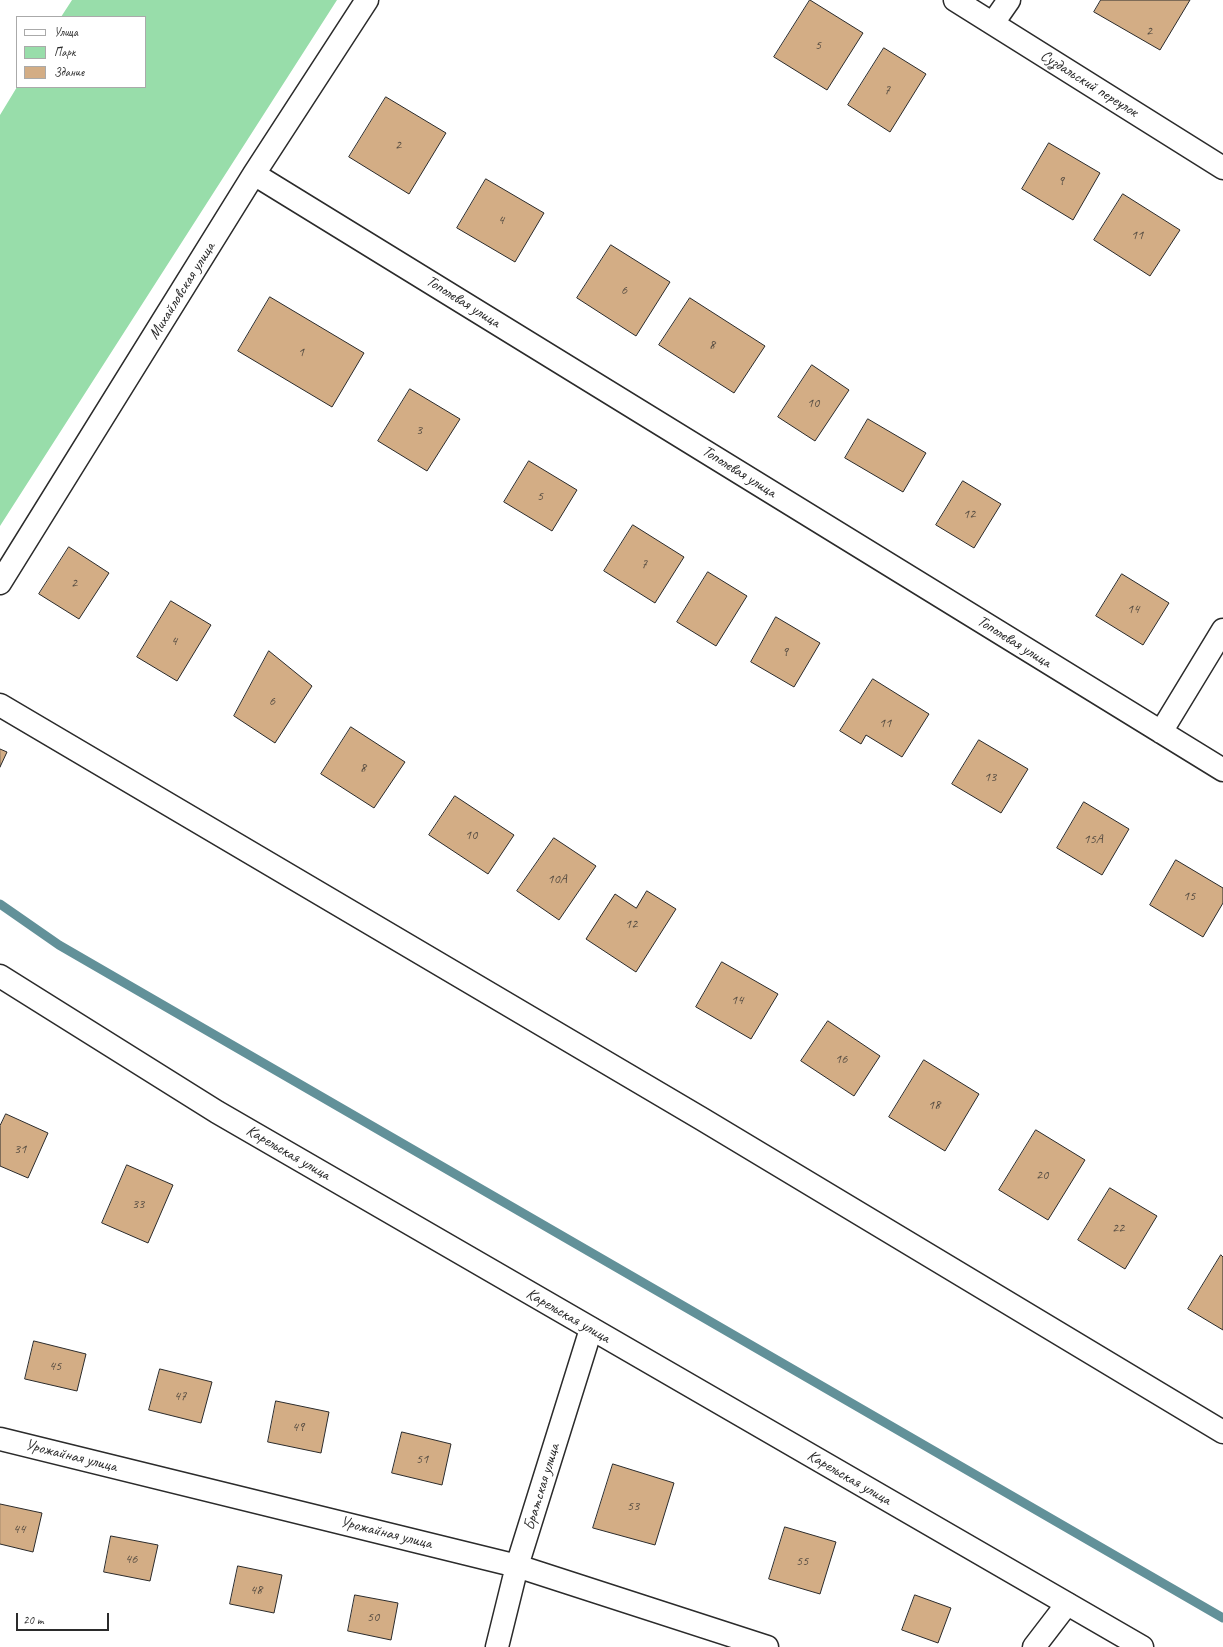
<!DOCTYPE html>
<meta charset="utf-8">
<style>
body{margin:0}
#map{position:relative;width:1223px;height:1647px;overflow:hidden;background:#fff;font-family:Caveat,sans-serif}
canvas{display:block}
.legend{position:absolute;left:16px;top:16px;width:130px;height:72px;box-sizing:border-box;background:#fff;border:1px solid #aaa;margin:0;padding:5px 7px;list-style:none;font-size:12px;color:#2b2b2b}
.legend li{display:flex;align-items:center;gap:8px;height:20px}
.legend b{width:20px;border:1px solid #aaa}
.scale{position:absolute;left:16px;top:1613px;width:93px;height:18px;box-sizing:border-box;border:2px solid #2b2b2b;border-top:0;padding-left:5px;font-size:12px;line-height:14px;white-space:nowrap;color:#2b2b2b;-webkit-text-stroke:3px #fff;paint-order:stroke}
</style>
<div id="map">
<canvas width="1223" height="1647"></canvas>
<ul class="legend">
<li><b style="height:5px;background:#fff"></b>Улица</li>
<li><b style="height:11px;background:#98ddaa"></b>Парк</li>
<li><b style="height:11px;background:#d3ad85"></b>Здание</li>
</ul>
<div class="scale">20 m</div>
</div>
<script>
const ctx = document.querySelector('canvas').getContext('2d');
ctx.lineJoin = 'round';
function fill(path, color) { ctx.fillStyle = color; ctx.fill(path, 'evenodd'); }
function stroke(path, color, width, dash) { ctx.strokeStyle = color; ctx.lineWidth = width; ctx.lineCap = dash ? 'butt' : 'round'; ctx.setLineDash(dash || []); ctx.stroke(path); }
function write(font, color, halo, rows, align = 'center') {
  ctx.font = font + ' Caveat,sans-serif'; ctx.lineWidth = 3; ctx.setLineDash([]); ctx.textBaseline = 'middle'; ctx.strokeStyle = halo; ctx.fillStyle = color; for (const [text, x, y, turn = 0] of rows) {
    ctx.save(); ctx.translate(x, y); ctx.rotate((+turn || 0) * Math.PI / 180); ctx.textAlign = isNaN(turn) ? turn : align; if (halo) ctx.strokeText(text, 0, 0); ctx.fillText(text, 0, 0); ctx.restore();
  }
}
fill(new Path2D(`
 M72 0H337L0 526V115L17 87H145V17H61Z`), '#98ddaa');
stroke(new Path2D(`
 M0 904 59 945 1223 1618`), '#629199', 9);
const building = new Path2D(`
 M810 0 863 33 827 90 774 57Z
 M1101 0H1190L1160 50 1094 12Z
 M884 48 926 74 890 132 848 105Z
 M386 97 446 133 409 194 349 157Z
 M1049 143 1100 173 1073 220 1022 189Z
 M486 179 544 213 515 262 457 228Z
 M1123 194 1180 230 1150 276 1094 240Z
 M611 245 670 282 636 336 577 298Z
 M270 297 364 353 332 407 238 351Z
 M690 298 765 346 734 393 659 345Z
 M812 365 849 390 815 441 778 417Z
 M410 389 460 419 427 471 378 441Z
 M868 419 926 453 903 492 845 458Z
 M529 461 577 490 552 531 504 502Z
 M963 481 1001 504 974 548 936 525Z
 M633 525 684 557 655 603 604 571Z
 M69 547 109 573 79 619 39 594Z
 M708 572 747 596 716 646 677 622Z
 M1122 574 1169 603 1143 645 1096 616Z
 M171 601 211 625 177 681 137 657Z
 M776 617 820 643 794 687 751 662Z
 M269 651 312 686 275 743 234 716Z
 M873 679 929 714 902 757 866 735 861 744 840 731Z
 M351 727 405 762 374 808 321 774Z
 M979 740 1028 769 1001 813 952 784Z
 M0 749 7 752 0 767Z
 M455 796 514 835 488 874 429 835Z
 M1084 802 1129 829 1102 875 1057 848Z
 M554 838 596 866 559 920 517 891Z
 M1176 860 1223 888V903L1203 937 1150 905Z
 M647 891 676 909 636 972 586 939 615 894 636 908Z
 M722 962 778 994 751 1039 696 1007Z
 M828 1021 880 1056 854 1096 801 1061Z
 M924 1060 979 1094 945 1151 889 1117Z
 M6 1114 48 1133 28 1178 0 1166V1126Z
 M1036 1130 1085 1160 1048 1220 999 1190Z
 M127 1165 173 1185 148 1243 102 1223Z
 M1110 1188 1157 1216 1125 1269 1078 1240Z
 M1221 1255 1223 1257V1330L1188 1309Z
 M34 1341 86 1354 77 1391 25 1379Z
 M160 1369 212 1382 201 1423 149 1410Z
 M276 1401 329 1412 321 1453 268 1442Z
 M402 1432 451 1444 442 1485 392 1473Z
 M613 1464 674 1483 655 1545 593 1528Z
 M0 1504 42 1513 33 1552 0 1544Z
 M785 1527 836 1542 820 1594 769 1579Z
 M111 1536 158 1545 150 1581 104 1572Z
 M238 1566 282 1575 274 1613 230 1604Z
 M355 1595 398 1603 391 1640 348 1631Z
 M915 1595 951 1608 938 1643 902 1630Z`);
fill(building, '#d3ad85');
stroke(building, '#2b2b2b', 1);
const minor = new Path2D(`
 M955 0 1223 168
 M993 23 1009 0
 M254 174 1223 770
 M0 583 254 174 367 0
 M0 705 702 1119 1223 1432
 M1161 732 1223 630
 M0 1439 517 1566 767 1647
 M497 1647 517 1566 591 1329
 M1034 1647 1067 1604`);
const major = new Path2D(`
 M0 976 217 1112 1142 1647`);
stroke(minor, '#2b2b2b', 25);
stroke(major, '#2b2b2b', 25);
stroke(minor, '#fff', 22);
stroke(major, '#fff', 22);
write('14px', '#554c42', null, [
 ["2",1149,31],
 ["5",818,45],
 ["7",887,90],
 ["2",398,145],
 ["9",1061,181],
 ["4",501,220],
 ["11",1137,235],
 ["6",624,290],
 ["8",712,345],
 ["1",301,352],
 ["10",813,403],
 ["3",419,430],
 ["5",540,496],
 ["12",969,514],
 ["7",644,564],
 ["2",74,583],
 ["14",1133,609],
 ["4",174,641],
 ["9",785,652],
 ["6",272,701],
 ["11",885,723],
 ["8",363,768],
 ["13",990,777],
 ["10",471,835],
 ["15А",1093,839],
 ["10А",557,879],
 ["15",1189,896],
 ["12",631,924],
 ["14",737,1000],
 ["16",841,1059],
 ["18",934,1105],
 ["31",20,1149],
 ["20",1042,1175],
 ["33",138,1204],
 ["22",1118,1228],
 ["45",55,1366],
 ["47",180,1396],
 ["49",298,1427],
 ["51",422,1459],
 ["53",633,1506],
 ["44",19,1529],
 ["46",131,1559],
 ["55",802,1561],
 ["48",256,1590],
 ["50",373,1617]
]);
write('16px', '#2b2b2b', '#fff', [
 ["Суздальский переулок",1089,84,32],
 ["Михайловская улица",182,291,-58],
 ["Тополевая улица",463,302,32],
 ["Тополевая улица",739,472,32],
 ["Тополевая улица",1014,642,32],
 ["Карельская улица",288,1153,30],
 ["Карельская улица",568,1316,30],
 ["Урожайная улица",71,1456,14],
 ["Карельская улица",849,1478,30],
 ["Братская улица",542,1487,-73],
 ["Урожайная улица",386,1533,14]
]);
</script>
